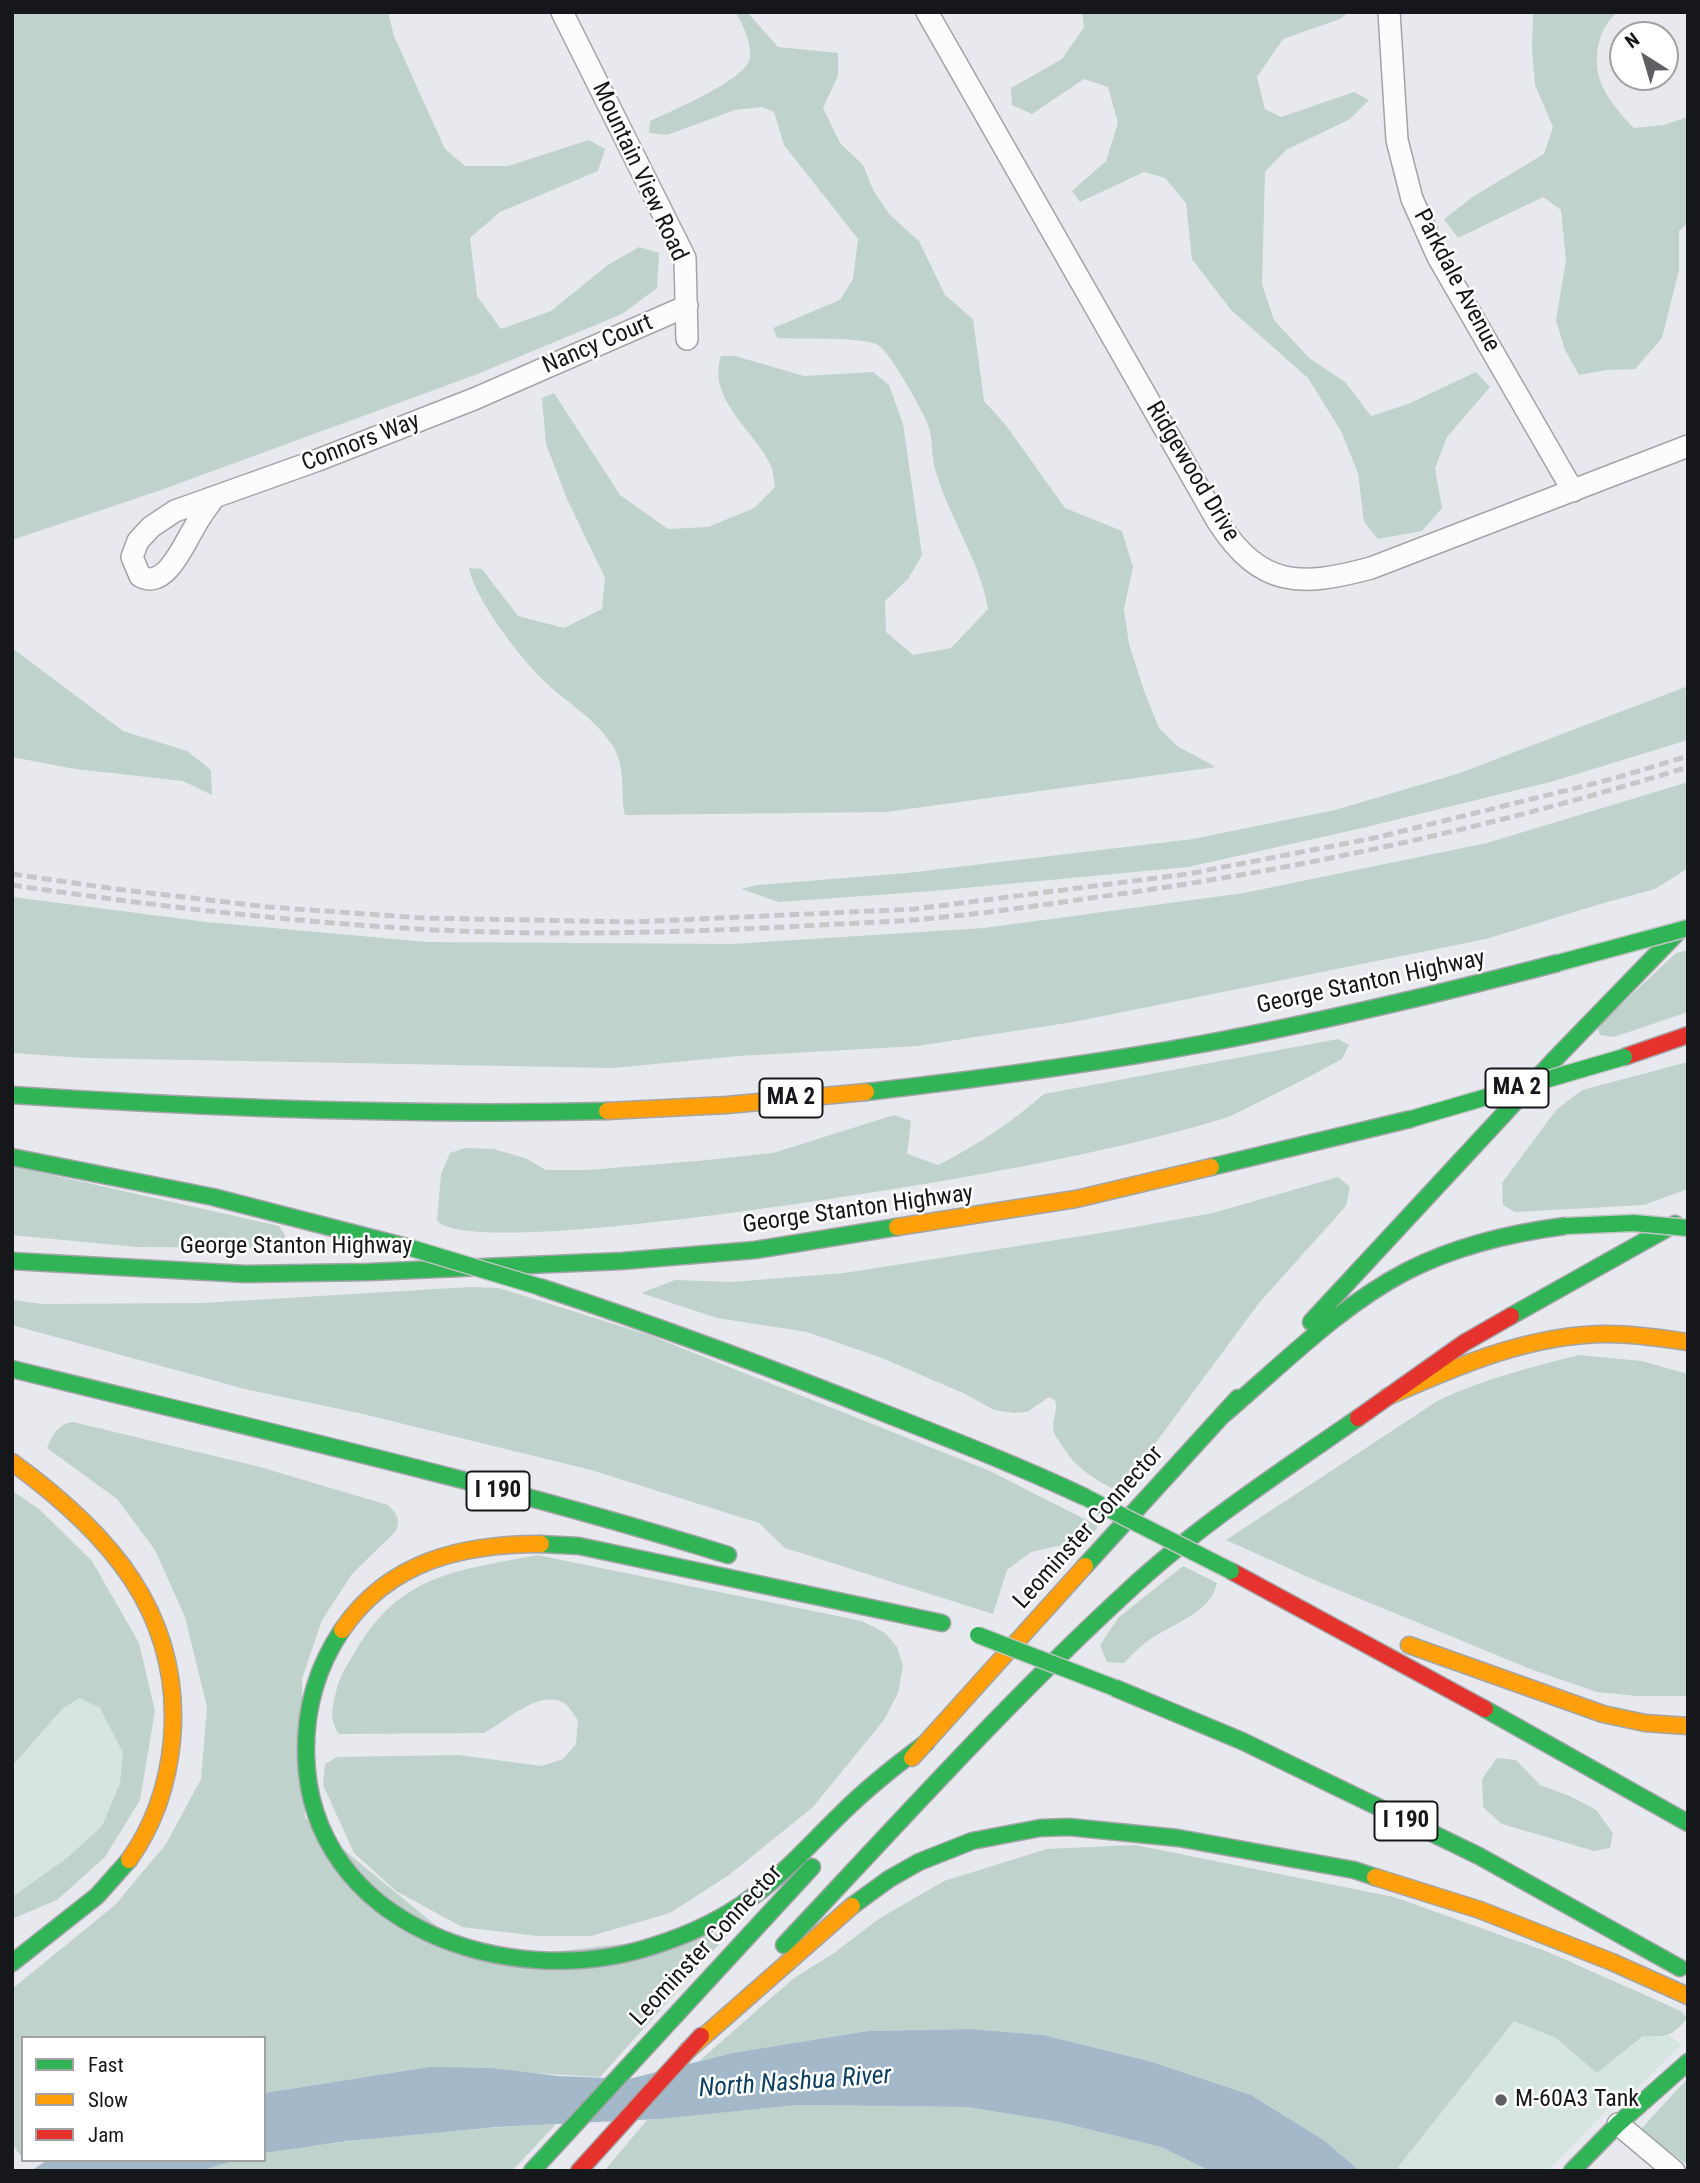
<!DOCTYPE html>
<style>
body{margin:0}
#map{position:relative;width:1700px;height:2183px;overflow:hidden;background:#e8e9ee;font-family:"Roboto Condensed",sans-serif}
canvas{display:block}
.frame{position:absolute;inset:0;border:14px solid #16171a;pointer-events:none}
.legend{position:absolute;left:21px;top:2036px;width:245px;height:126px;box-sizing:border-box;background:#fff;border:2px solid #a2a2a3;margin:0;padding:9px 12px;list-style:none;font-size:21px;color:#16171a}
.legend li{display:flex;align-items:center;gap:14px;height:35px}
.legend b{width:35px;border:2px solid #a2a2a3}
.north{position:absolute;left:1609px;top:21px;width:70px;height:70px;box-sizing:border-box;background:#fff;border:2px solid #a2a2a3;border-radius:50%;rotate:323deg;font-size:19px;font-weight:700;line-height:28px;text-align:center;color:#16171a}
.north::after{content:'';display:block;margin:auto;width:24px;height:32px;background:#606064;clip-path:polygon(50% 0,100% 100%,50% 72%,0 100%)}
</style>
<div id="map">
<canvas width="1700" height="2183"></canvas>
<div class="frame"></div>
<ul class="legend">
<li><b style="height:9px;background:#30b455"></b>Fast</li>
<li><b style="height:9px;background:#ff9f0a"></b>Slow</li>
<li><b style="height:9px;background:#e5322d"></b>Jam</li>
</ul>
<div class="north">N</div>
</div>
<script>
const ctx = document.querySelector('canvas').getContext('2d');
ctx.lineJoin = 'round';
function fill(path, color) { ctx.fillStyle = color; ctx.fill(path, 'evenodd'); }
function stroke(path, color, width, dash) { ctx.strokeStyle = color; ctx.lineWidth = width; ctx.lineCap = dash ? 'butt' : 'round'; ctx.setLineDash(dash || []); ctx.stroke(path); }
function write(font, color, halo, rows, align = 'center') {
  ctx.font = font + ' "Roboto Condensed",sans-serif'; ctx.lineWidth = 5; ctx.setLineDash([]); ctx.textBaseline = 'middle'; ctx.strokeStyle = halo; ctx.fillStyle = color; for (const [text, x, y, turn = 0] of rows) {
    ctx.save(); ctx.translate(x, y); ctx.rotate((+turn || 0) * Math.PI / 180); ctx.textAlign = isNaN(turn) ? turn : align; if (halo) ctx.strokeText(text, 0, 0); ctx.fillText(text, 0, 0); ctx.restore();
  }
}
fill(new Path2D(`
 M80 1698 100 1708 123 1753 120 1783 102 1827 67 1858 12 1897V1763H15L62 1709Z
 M1514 2020 1556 2038 1597 2073 1644 2036 1665 2037 1669 2035 1681 2045 1624 2101 1607 2110 1548 2171H1395Z`), '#d6e5e0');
fill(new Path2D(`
 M12 12H388L394 36 445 149 465 166H508L589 140 605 149 598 171 500 212 470 238 477 296 501 329 551 311 608 265 639 247 659 253 657 288 622 314 475 375 161 490 12 540Z
 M735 12H747L778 47 838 53V76L823 108 840 143 863 165 874 192 890 215 919 241 945 295 973 319 984 401 1005 424 1065 508 1122 531 1133 567 1124 609 1129 644 1144 691 1159 728 1177 746 1216 767 886 812 625 815C620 792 626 769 614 748 595 716 562 701 537 674 516 652 474 597 469 568L482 569 518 616 564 628 602 609 605 578 567 499 546 444 542 398 554 393 620 495 668 529 708 527 754 508 775 487C774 481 773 472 771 466 756 432 706 399 721 356H735L804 376 873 372 889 385 903 424 922 555 908 579 885 601 886 632 913 655 951 648 988 609C980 560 949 518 935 469 931 454 933 436 927 422 920 407 891 353 878 345 862 336 799 340 777 338L773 328 840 300 853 279 858 239 784 145 774 112 762 107 735 110 667 135 649 133 650 121C672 111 737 83 748 63 755 51 743 23 735 12Z
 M1082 12H1349L1340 19 1283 39 1257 77 1265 109 1281 117 1354 92 1369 100 1350 119 1286 150 1265 172 1262 284 1274 320 1309 358 1345 382 1371 416 1408 404 1476 372 1490 387 1447 437 1435 468 1442 508 1422 531 1378 539 1364 522 1358 473 1341 431 1308 378 1231 310 1192 259 1186 203 1165 178 1144 172 1080 202 1072 191 1106 161 1118 123 1108 87 1084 79 1032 114 1012 105 1011 88 1062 59 1084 27Z
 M1533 12H1618C1598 27 1592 59 1601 83 1608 100 1621 115 1634 128L1663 125 1688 117V223L1679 231V270L1662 338 1635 369 1606 370 1579 375 1565 350 1556 320 1566 260 1561 210 1543 197 1458 238 1444 219 1474 196 1544 154 1553 127 1535 85 1532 50Z
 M12 648 123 731 187 751 211 770 212 795 183 781 75 769 12 757Z
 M1688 686V740L1554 781 1358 829 1188 867 933 891 779 902 741 889 758 885 907 873 1193 839 1335 810 1457 774Z
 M1688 782V868L1655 889 1607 902 1486 939 1073 1022 917 1046 738 1056 614 1068 85 1058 12 1053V897L207 922 427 942 732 944 984 928 1244 893 1487 843Z
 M1688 950V1012L1614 1037 1600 1035 1597 1027 1676 953Z
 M1338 1039 1349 1045 1342 1059C1314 1074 1286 1089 1257 1103 1245 1109 1232 1116 1219 1120 1144 1142 1068 1158 992 1172 919 1186 474 1261 437 1221L441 1174 450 1153 465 1148 493 1149 525 1158 546 1170H588L697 1161 773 1153 894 1115 911 1121 907 1154 938 1165C976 1146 1012 1122 1044 1094Z
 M1688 1062V1189L1644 1205 1515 1212 1503 1205 1502 1183 1556 1110 1582 1090Z
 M12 1166 279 1226 285 1235 284 1248 136 1247 12 1235Z
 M1338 1177 1350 1187 1346 1206 1259 1303 1123 1487 1117 1491C1094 1479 1077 1469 1063 1447 1059 1441 1053 1434 1053 1427 1053 1417 1058 1411 1055 1400L1049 1397 1027 1412 1014 1413 994 1410 965 1394 882 1358 807 1332 717 1318 641 1293 675 1280 732 1282 844 1273 1101 1233 1213 1213Z
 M470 1287 499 1288 649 1335 990 1471 1098 1526 1093 1534 1084 1540 1031 1552 1007 1570 993 1614 785 1548 759 1523 591 1470 363 1414 245 1389 12 1325V1300L43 1304 203 1303Z
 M1579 1355 1642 1361 1688 1374V1696H1637L1597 1692 1533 1670 1319 1582 1226 1540 1439 1400C1484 1379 1531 1367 1579 1355Z
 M73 1422 260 1467 388 1505C397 1514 401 1519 396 1531L352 1574 322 1620 302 1679 305 1818 478 1960 730 1932 600 2077 429 2067 264 2093V2038H23V2159L12 2144V1989L115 1905 166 1844 201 1779 207 1707 185 1617 155 1550 117 1499 47 1448C53 1434 58 1424 73 1422Z
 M12 1491 39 1509 92 1561 139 1643 155 1711 140 1800 105 1857 57 1900 12 1919V1897L67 1858 102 1826 120 1783 123 1753 100 1708 80 1698 62 1709 15 1763H12Z
 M537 1555 862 1621 885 1633 897 1647 903 1666 898 1693 884 1720 813 1807 729 1875 670 1913 591 1936H537L462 1927 396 1891 354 1853 323 1785 325 1764 337 1757 458 1755 542 1766 563 1759 576 1744 578 1720C574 1715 569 1706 564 1703 538 1689 507 1721 484 1733L339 1734C328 1719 333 1705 337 1688 340 1674 349 1663 356 1650 402 1573 457 1571 537 1555Z
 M1183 1566 1217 1583C1211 1613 1172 1624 1149 1640 1140 1646 1132 1655 1124 1663L1107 1662 1100 1645 1118 1618Z
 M1497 1758 1516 1760 1540 1785 1570 1796 1596 1810 1613 1833 1610 1848 1594 1851 1502 1824 1483 1807 1482 1779Z
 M1135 1845 1394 1897 1548 1952 1681 2011 1687 2018C1672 2037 1667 2037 1643 2036L1597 2073 1556 2038 1514 2021 1398 2167 1401 2171H1360L1325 2141 1251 2095 1149 2061 1043 2035 971 2029 868 2031 732 2053 699 2061 794 1978 834 1953 880 1918 944 1881 1047 1849Z
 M1688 2078V2165L1646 2136 1641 2129Z
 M798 2105 967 2107 1059 2122 1161 2147 1210 2171H604L647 2120Z
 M556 2124 512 2171H199L238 2160H264V2153L268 2152C364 2138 459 2129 556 2124Z`), '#bfd2cb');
fill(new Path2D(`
 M971 2029 1043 2035 1149 2061 1251 2095 1325 2141 1360 2171H1210L1161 2147 1059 2122 967 2107 798 2105 659 2119 497 2127 348 2141 264 2153V2093L429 2067 490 2068 559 2076 629 2079 732 2053 868 2031Z
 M47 2160H238L199 2171H31Z`), '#a3b8c9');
const street = new Path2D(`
 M562 12 685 258 687 339
 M927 12 1218 522C1261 588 1300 587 1371 568L1688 446
 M1389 12 1397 140 1412 199 1438 257 1573 491
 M213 499C206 509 199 518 194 528 184 544 165 591 140 576L132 557 138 541 151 527 175 511 318 460 474 399 687 306
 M1618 2124 1674 2171`);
const fast = new Path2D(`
 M866 1092C980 1079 1094 1064 1207 1043 1325 1021 1442 993 1558 963
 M12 1095C210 1108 408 1116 607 1111
 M12 1157 213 1197 411 1248
 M1211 1167 1411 1119
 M12 1261 245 1274 369 1272 622 1261 755 1250 897 1227
 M540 1287C658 1326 774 1369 889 1415 955 1441 1021 1467 1085 1497
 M1511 1316 1675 1224
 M1311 1322 1555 1059 1680 930
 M12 1369C251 1428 493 1482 728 1555
 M1223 1415C1282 1365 1338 1307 1407 1271 1456 1246 1511 1233 1565 1226
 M541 1544 579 1546 942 1623
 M1085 1566 1238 1398
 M342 1630C317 1667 305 1710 306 1755 310 1927 511 1993 653 1946 688 1935 723 1919 752 1897 785 1873 812 1842 841 1814 867 1788 896 1765 926 1743
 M1115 1688 1242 1741 1479 1856 1680 1968
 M1485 1709 1688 1823
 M852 1906 889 1879 919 1862 972 1841 1040 1828 1069 1827 1178 1838 1354 1870 1375 1877
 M784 1945C897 1825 1007 1702 1129 1590 1199 1525 1279 1473 1358 1418
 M12 1963 97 1896 129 1860
 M532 2171 812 1867
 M1572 2171 1618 2124 1688 2062`);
const slow = new Path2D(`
 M607 1111 727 1105 866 1092
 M897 1227 1076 1199 1211 1167
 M1387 1397C1457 1366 1530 1334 1608 1334 1635 1334 1661 1338 1688 1342
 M12 1462C108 1532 183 1613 172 1740 168 1783 154 1825 129 1860
 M342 1630C389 1561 462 1544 541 1544
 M1409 1645 1603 1714 1645 1723 1688 1726
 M912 1758 1085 1566
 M1375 1877 1480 1910 1612 1962 1688 1996
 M687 2051 852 1906`);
const jam = new Path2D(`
 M1624 1057 1688 1035
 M1358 1418 1464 1343 1511 1316
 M1231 1571 1485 1709
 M579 2171 701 2036`);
stroke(street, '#a3a4a8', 24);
stroke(fast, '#a3a4a8', 19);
stroke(slow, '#a3a4a8', 19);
stroke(jam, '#a3a4a8', 19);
stroke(street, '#fcfcfc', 21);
stroke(fast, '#30b455', 16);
stroke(slow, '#ff9f0a', 16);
stroke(jam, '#e5322d', 16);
stroke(new Path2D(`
 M12 874 116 889 268 907 422 918 634 922 915 909 1188 874 1379 837 1612 779 1688 756
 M12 885C147 905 282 921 418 929 540 936 663 933 784 927 827 924 870 923 912 920 974 915 1036 906 1098 897 1298 870 1495 827 1688 767`), '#c7c7c9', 5, [10, 5]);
const fastBridge = new Path2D(`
 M1558 963 1688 928
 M1411 1119 1624 1057
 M1565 1226 1634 1223 1688 1228
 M411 1248 540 1287
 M1085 1497 1231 1571
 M978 1635 1115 1688`);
stroke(fastBridge, '#c4c4c6', 19, []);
stroke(fastBridge, '#30b455', 16);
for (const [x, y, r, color] of [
 [1501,2100,7,"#606064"]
]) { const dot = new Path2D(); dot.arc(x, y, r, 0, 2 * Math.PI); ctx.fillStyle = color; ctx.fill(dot); stroke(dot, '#fff', 2.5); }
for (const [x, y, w] of [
 [1517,1088,63],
 [791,1098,63],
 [498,1491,63],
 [1406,1821,63]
]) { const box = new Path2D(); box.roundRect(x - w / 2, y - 19.5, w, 39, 5); ctx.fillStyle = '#fff'; ctx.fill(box); stroke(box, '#16171a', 2); }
write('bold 23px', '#16171a', null, [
 ["MA 2",1517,1088],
 ["MA 2",791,1098],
 ["I 190",498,1491],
 ["I 190",1406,1821]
]);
write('24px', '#16171a', '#fff', [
 ["Mountain View Road",639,172,65],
 ["Parkdale Avenue",1456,281,62],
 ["Nancy Court",598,345,-23],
 ["Connors Way",361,443,-21],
 ["Ridgewood Drive",1192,472,59],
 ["George Stanton Highway",1371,983,-12],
 ["George Stanton Highway",858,1210,-8],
 ["George Stanton Highway",296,1247],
 ["Leominster Connector",1089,1528,-48],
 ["Leominster Connector",707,1946,-47]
]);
write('24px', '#16171a', '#fff', [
 ["M-60A3 Tank",1515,2100]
], 'left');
write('italic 26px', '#0d4060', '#fff', [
 ["North Nashua River",795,2083,-4]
]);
</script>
